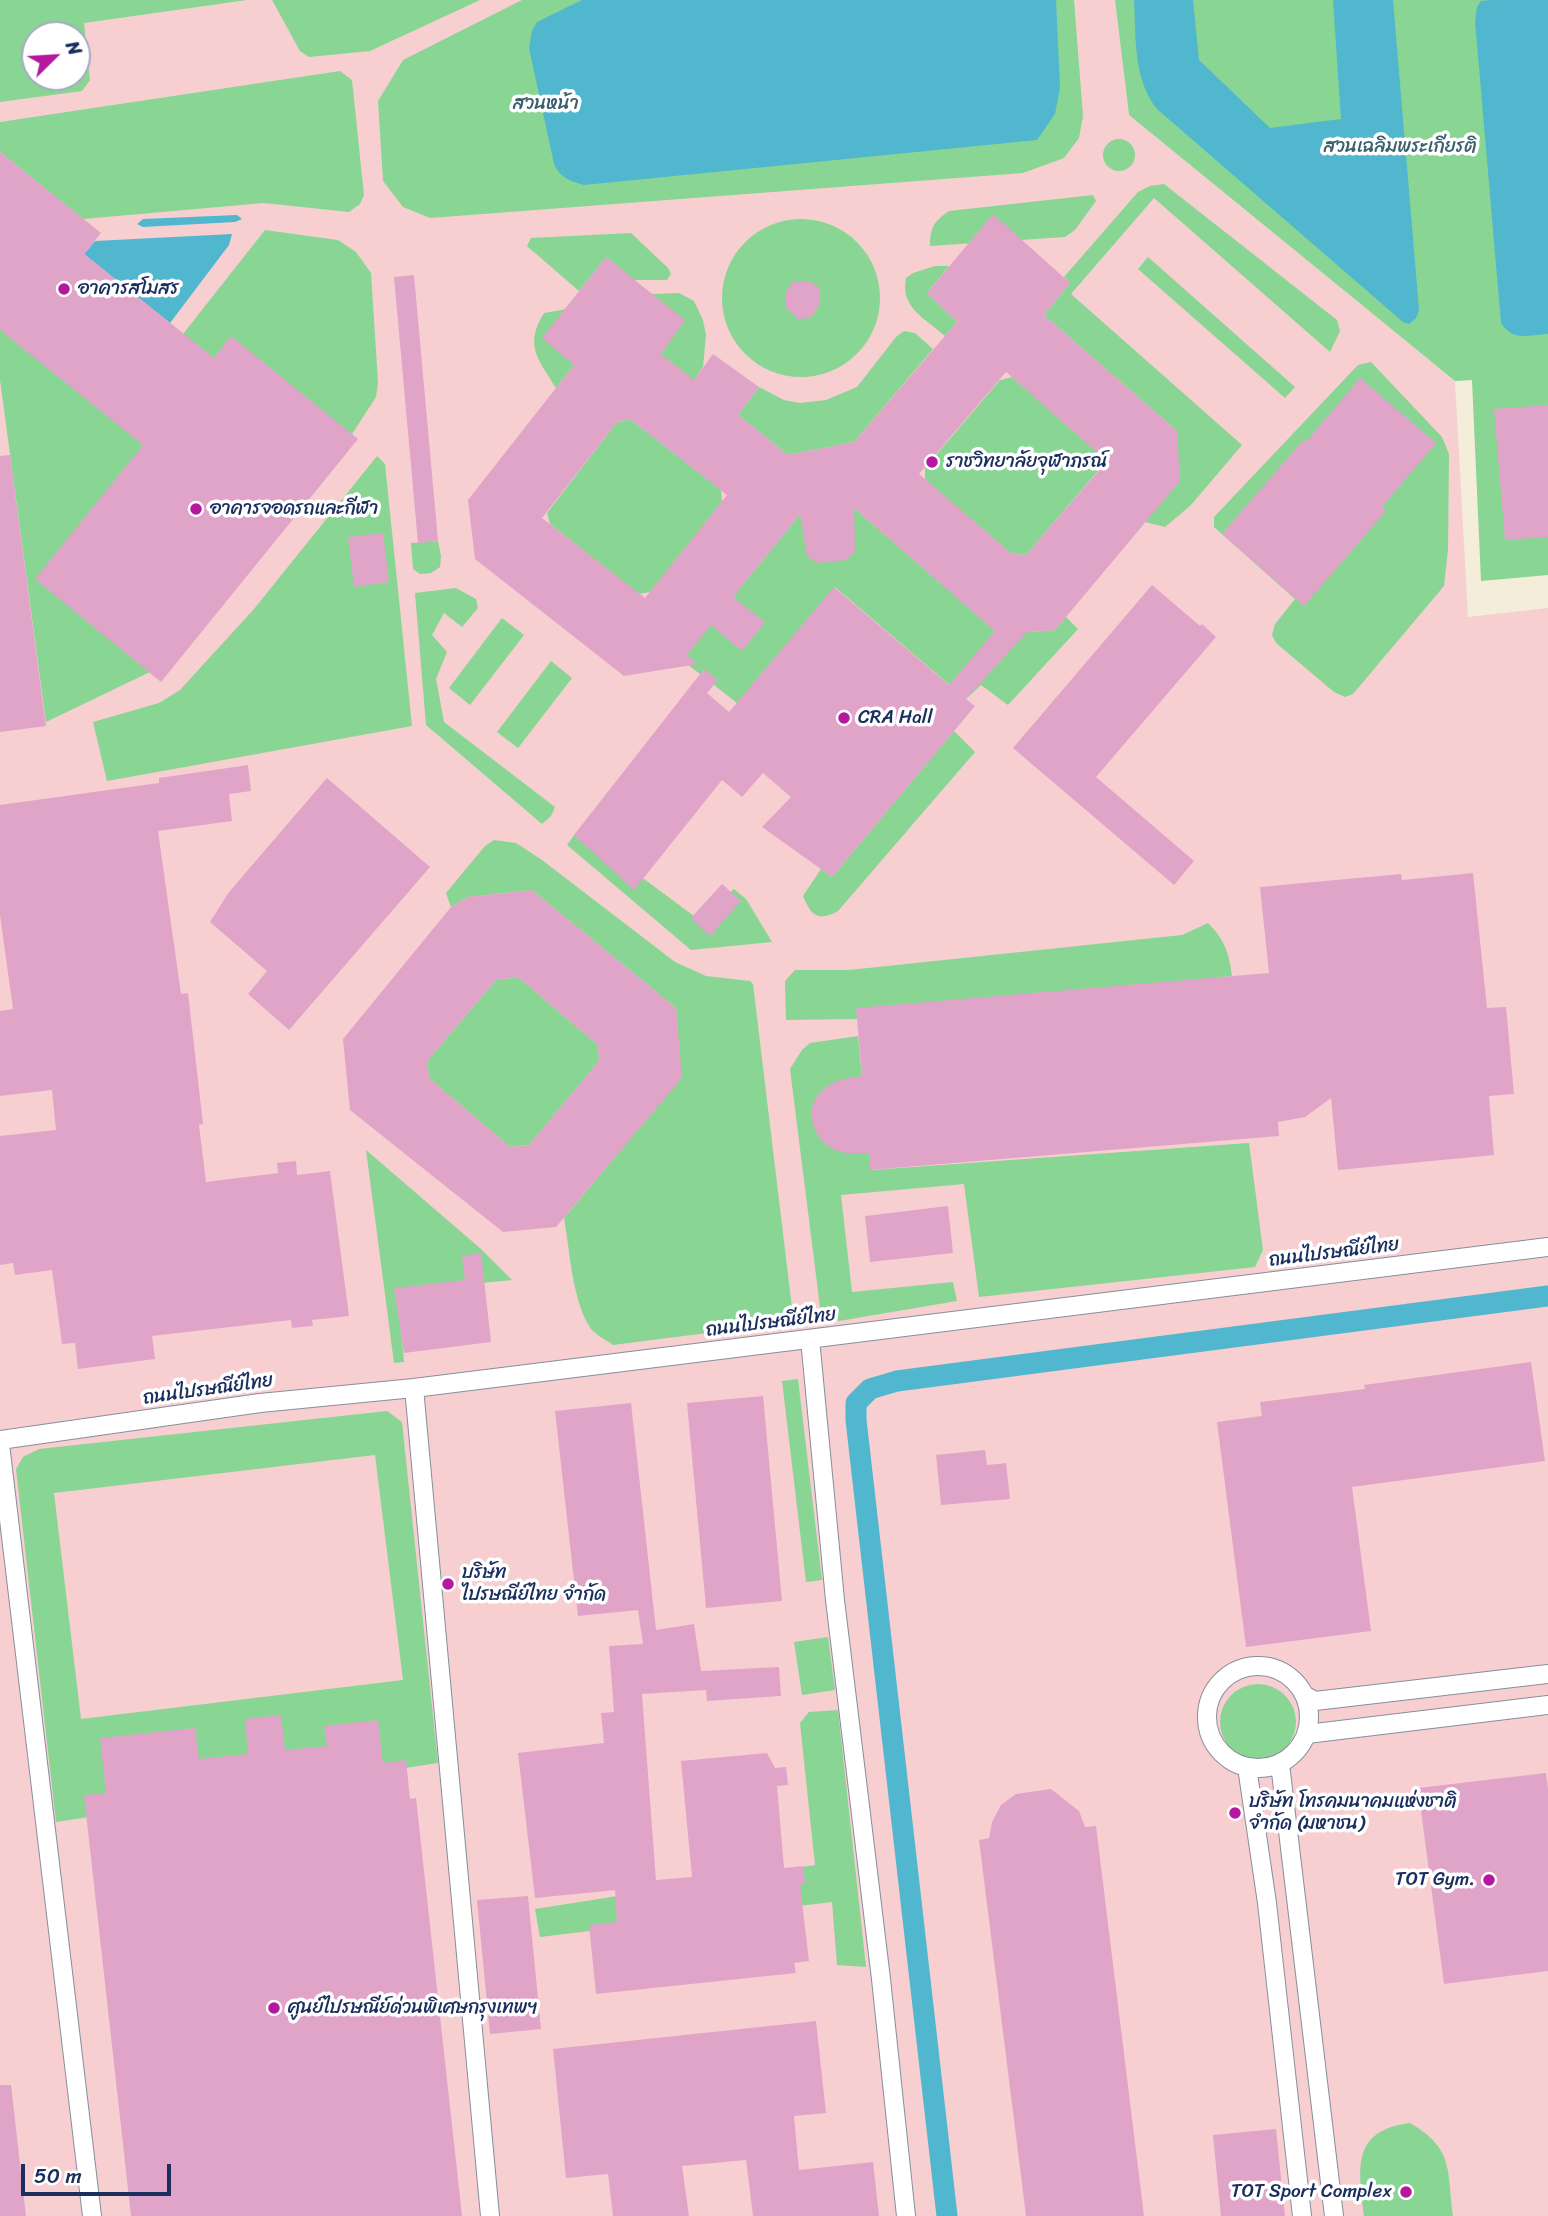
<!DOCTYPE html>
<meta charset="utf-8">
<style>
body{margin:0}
#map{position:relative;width:1548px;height:2216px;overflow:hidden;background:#f3edd9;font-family:Sriracha,sans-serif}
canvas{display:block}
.north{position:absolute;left:21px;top:21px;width:70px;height:70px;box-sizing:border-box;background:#fff;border:2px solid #a4acbf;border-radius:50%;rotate:66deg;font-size:19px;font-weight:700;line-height:28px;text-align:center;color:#1b2f5e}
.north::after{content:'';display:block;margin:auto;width:24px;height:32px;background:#b5179e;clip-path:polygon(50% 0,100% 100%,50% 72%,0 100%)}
.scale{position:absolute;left:21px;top:2164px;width:150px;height:32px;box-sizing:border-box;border:4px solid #1b2f5e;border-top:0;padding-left:9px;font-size:21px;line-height:24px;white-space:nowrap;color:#1b2f5e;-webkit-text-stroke:5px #fff;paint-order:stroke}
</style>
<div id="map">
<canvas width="1548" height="2216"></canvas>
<div class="north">N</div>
<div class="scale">50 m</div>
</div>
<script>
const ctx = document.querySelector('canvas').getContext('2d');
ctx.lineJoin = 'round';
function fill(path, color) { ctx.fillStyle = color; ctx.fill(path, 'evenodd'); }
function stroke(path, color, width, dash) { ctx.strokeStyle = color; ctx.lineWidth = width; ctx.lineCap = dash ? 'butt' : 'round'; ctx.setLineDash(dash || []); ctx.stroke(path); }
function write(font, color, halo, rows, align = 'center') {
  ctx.font = font + ' Sriracha,"Playpen Sans Thai",sans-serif'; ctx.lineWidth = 7; ctx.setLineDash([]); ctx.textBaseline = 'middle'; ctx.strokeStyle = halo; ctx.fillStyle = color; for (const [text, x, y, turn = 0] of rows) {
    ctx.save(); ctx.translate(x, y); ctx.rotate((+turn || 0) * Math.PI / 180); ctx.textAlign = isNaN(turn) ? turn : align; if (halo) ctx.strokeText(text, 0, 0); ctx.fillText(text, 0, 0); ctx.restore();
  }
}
fill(new Path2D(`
 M0 0H1115L1129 115 1455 381 1468 617 1548 608V2216H0ZM35 35H77V77H35Z`), '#f7cfd1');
fill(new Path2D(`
 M0 0H247L84 23 90 80 82 91 0 102ZM35 35H77V77H35Z
 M272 0H480L370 51 309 57 300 51Z
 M522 0H1074L1083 116 1079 138 1064 158 1023 173 430 218 403 207 383 181 378 101 403 60Z
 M1115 0H1548V575L1481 581 1472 380 1455 381 1129 115Z
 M340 71 352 80 364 195 360 204 349 212 264 203 83 219 0 152V122Z
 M1103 155a16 16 0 1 1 32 0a16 16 0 1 1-32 0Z
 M1164 184 1337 320 1340 331 1330 352 1154 198 1071 294 1242 445 1191 505 1165 527 1145 522 1177 431 1044 315 1070 283 1064 277 1138 192 1150 186Z
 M1093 195 1096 201 1075 230 1065 237 930 246C930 228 934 221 949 211Z
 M722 298a79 79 0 1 1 158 0a79 79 0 1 1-158 0Z
 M265 230 338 240 356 252 371 273 378 383 376 397 352 434 150 672 46 722 0 380V292L183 334Z
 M631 233 668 268 671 274 667 280H634L606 257 579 291 527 246 531 238Z
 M1148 257 1295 387 1285 398 1138 269Z
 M935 266H949L927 293 957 322 945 336C925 318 900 308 906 278L913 273Z
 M679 293 694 301 703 320 706 335 703 367 694 380 574 365 556 388C538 359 524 345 544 313L652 294Z
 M904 331 915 333 933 349 854 442 788 455 738 415 759 387 784 400 800 403 826 400 857 387 896 337Z
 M1371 362 1442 437 1449 454 1448 550 1444 586 1353 694 1345 697 1334 692 1276 643 1272 635 1275 624 1295 599 1214 527V517L1358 365Z
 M1012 377 1101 455 1102 466 1026 555 1012 554 925 480V468L1000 380Z
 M630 419 721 490 722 502 650 592 639 594 550 524 547 513 617 422Z
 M377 456 385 464 412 726 107 781 93 722 159 703 180 690 254 609Z
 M854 508 999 634 1055 630 1066 617 1078 629 1008 705 981 685 966 699 835 587 737 703 682 660 800 514Z
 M438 541 441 556 440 567 431 573 420 574 413 569 411 543Z
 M456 588 476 599 478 608 462 627 444 613 432 635 447 652 436 679 444 722 555 807 551 816 542 824 426 725 415 593Z
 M502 618 524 635 470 705 449 688Z
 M551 661 572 678 518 748 497 732Z
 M954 731 975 752 838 911C818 922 811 916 803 896L821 869 832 877Z
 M578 830 698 919 734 889 746 899 772 942 691 950 567 845Z
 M494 840 516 843 542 860 675 962 706 976 750 981 753 984 792 1308 789 1319 777 1324 613 1345C606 1340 596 1335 591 1329 572 1301 570 1251 564 1218L681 1078 676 1008 532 890 468 897 451 907 446 893 485 846Z
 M1208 923C1225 940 1229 953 1232 976L857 1019 786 1020 785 981 795 970H849L1182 935Z
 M518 977 598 1045 599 1061 529 1145 510 1147 429 1078 427 1061 496 980Z
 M858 1036 871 1170 1249 1143 1263 1250 1255 1267 979 1297 964 1184 841 1195 852 1292 953 1282 957 1301 839 1321 821 1315 790 1069 802 1050 810 1043Z
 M366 1150 481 1249 512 1280 398 1291 404 1362 394 1363Z
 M798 1379 822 1580 806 1582 782 1381Z
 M387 1411 402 1422 438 1763 56 1822 16 1469 23 1457 39 1449ZM375 1455 403 1680 81 1719 54 1493Z
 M828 1637 835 1690 802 1695 794 1642Z
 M1220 1722a38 38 0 1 1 76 0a38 38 0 1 1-76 0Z
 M838 1710 866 1967 837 1965 832 1902 540 1937 535 1909 815 1865 800 1723 809 1712Z
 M1410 2123C1454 2149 1447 2169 1453 2216H1364C1359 2169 1350 2131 1410 2123Z`), '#88d594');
fill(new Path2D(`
 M582 0H1056L1060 88 1055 114 1037 140 584 185C570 181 560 178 554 164L529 48 532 31 537 22Z
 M1134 0H1193L1199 60 1270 128 1341 119 1333 0H1393L1419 310 1416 318 1409 324 1403 322 1157 109C1133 79 1136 37 1134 0Z
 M1492 0H1548V334C1528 335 1513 342 1501 323L1475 21 1477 7 1481 1Z
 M237 215 242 219 235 222 143 227 137 224 143 219Z
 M232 234 229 245 170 323 84 254 95 241Z`), '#51b7cf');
stroke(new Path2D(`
 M947 2216 856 1420V1403L870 1389 897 1381 1548 1296`), '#51b7cf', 21);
fill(new Path2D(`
 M0 152 101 233 84 254 214 358 231 336 358 439 161 682 35 579 143 445 0 330Z
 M993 214 1070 283 1044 315 1177 431 1180 481 1055 630 1027 632 966 699 975 706 832 877 762 827 791 797 763 773 742 797 722 780 634 890 574 835 704 669 718 680 707 693 729 712 834 587 949 685 995 631 854 508 855 551 847 560 818 563 807 556 800 514 733 597 765 622 742 651 711 625 687 655 698 664 624 676 475 559 468 500 574 365 542 338 606 257 685 320 661 354 694 380 713 354 759 387 738 415 788 455 854 442 957 322 927 293ZM1006 372 1107 461 1026 555 1012 554 919 474ZM630 419 727 495 645 598 542 518 617 422Z
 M414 275 438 541 418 543 394 277Z
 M810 281 820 289V304L811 318 798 319 786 308 785 294 792 282Z
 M1360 378 1436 443 1382 507 1386 511 1304 606 1222 534 1304 439 1306 442Z
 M1548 405V537L1505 540 1494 409Z
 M10 455 46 726 0 732V456Z
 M383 533 389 582 354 587 348 537Z
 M1152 585 1200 626 1202 624 1216 637 1096 777 1194 861 1174 885 1013 748Z
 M248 765 251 791 229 794 232 821 158 831 181 994 188 993 203 1124 199 1125 206 1182 278 1173 277 1163 296 1161 297 1175 330 1171 349 1316 312 1320 313 1326 292 1328 291 1320 152 1336 155 1359 78 1369 75 1343 62 1344 52 1270 15 1275 13 1263 0 1265V1136L56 1130 52 1090 0 1096V1011L13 1009 0 915V805L159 783V778Z
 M327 778 430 867 289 1030 248 994 267 971 210 922 229 892Z
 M1473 873 1487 1008 1506 1007 1514 1094 1489 1096 1494 1155 1338 1170 1331 1098 1305 1117 1278 1122 1279 1136 870 1170 869 1153H846L832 1149 820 1139 813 1125 811 1110 816 1097 826 1087 839 1080 862 1076 856 1008 1269 973 1260 887 1401 874 1402 880Z
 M722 884 741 901 710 936 691 918Z
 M532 890 676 1008 682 1078 556 1227 503 1232 350 1110 343 1039 451 907 468 897ZM518 977 598 1045 599 1061 529 1145 510 1147 429 1078 427 1061 496 980Z
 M948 1206 953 1253 870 1262 865 1216Z
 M481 1253 491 1342 404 1353 394 1288 465 1280 462 1256Z
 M1531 1362 1545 1461 1352 1487 1371 1631 1246 1647 1217 1422 1262 1416 1260 1402 1365 1389 1364 1385Z
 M763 1396 782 1601 706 1608 687 1403Z
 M631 1403 656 1630 694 1624 701 1671 779 1667 781 1696 707 1701 706 1690 642 1694 656 1880 692 1877 681 1761 767 1753 775 1768 786 1767 788 1785 777 1786 784 1868 803 1866 805 1884 800 1885 809 1961 794 1963 796 1973 596 1994 589 1925 617 1922 615 1890 535 1898 518 1753 604 1743 601 1713 614 1712 609 1646 643 1644 638 1610 578 1616 555 1411Z
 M985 1450 987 1465 1006 1463 1010 1499 941 1505 936 1455Z
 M281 1715 285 1750 327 1746 324 1726 378 1720 383 1763 406 1760 410 1799 416 1798 462 2216H131L84 1795 106 1793 100 1738 195 1728 199 1759 248 1754 245 1719Z
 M1546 1773 1548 1789V1971L1444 1984 1418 1788Z
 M1051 1789 1079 1811 1085 1827 1096 1826 1144 2216H1026L979 1840 989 1838 992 1822 1001 1805 1016 1794Z
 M528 1896 541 2029 490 2034 477 1900Z
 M816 2021 826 2113 794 2116 799 2170 873 2162 879 2216H753L746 2160 682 2166 689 2216H613L608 2174 566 2178 553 2049Z
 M0 2085H11L26 2216H0Z
 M1276 2129 1285 2216H1221L1213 2135Z`), '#e1a4c9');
const minor = new Path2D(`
 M810 1339 835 1600 881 1979 906 2216
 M414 1388 490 2216
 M0 1440 260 1403 414 1388 1548 1247
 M0 1444 92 2216
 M1207 1717a51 51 0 1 1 102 0a51 51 0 1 1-102 0Z
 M1306 1696 1315 1701 1548 1674
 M1307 1734 1548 1705
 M1280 1764 1334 2216
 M1247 1767 1267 1903 1302 2216`);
stroke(minor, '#878e9c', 20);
stroke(minor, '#fff', 18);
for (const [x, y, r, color] of [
 [64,289,7,"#b5179e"],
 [932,462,7,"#b5179e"],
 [196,509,7,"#b5179e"],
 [844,718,7,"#b5179e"],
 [448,1584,7,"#b5179e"],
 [1235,1813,7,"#b5179e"],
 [1489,1880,7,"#b5179e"],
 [274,2008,7,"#b5179e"],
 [1406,2192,7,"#b5179e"]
]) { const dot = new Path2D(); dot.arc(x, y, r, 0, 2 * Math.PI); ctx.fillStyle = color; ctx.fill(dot); stroke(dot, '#fff', 2.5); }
write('19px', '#3c616e', '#fff', [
 ["สวนหน้า",546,104],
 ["สวนเฉลิมพระเกียรติ",1400,147]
]);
write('19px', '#1b2f5e', '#fff', [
 ["อาคารสโมสร",78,289],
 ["ราชวิทยาลัยจุฬาภรณ์",946,462],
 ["อาคารจอดรถและกีฬา",210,509],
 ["CRA Hall",858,718],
 ["บริษัท",462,1573],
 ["ไปรษณีย์ไทย จำกัด",462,1595],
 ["บริษัท โทรคมนาคมแห่งชาติ",1249,1802],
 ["จำกัด (มหาชน)",1249,1824],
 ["TOT Gym.",1475,1880,"right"],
 ["ศูนย์ไปรษณีย์ด่วนพิเศษกรุงเทพฯ",288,2008],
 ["TOT Sport Complex",1392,2192,"right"]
], 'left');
write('19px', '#1b2f5e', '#fff', [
 ["ถนนไปรษณีย์ไทย",1334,1253,-7],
 ["ถนนไปรษณีย์ไทย",771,1323,-7],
 ["ถนนไปรษณีย์ไทย",208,1390,-8]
]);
</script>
